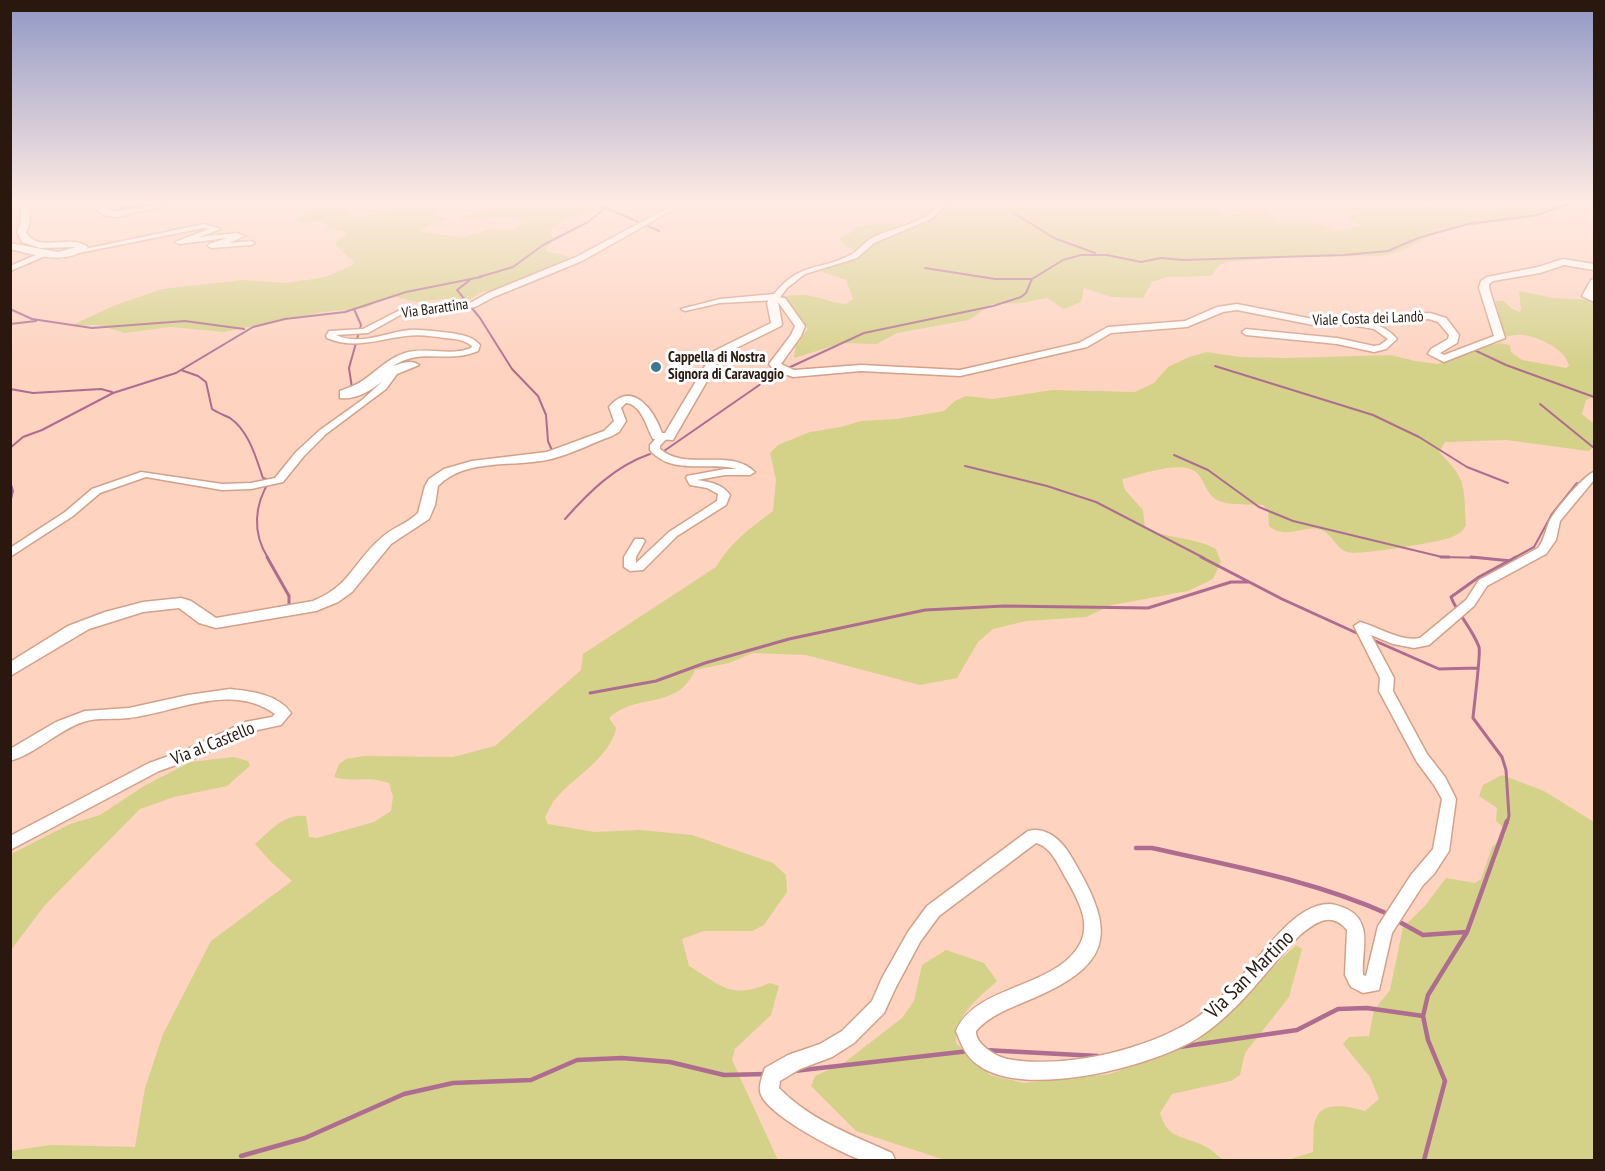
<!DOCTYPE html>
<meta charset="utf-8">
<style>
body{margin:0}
#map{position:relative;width:1605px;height:1171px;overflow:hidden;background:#fed3c0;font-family:"PT Sans Narrow",sans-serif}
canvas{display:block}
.frame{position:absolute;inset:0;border:12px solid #2a180f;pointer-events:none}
</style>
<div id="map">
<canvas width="1605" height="1171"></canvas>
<div class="frame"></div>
</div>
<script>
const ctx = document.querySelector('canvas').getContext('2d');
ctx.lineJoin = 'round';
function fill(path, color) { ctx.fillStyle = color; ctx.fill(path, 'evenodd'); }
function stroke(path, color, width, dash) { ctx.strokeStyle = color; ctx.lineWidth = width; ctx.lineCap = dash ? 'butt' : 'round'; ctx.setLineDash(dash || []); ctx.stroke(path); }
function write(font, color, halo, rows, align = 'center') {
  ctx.font = font + ' "PT Sans Narrow",sans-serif'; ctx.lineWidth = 6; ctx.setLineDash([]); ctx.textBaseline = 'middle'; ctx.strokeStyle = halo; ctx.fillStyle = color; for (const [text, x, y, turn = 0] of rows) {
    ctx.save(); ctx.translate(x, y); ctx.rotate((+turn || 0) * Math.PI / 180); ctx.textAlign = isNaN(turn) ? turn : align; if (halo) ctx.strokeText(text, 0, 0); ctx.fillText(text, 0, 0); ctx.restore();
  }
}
fill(new Path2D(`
 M327 204H348L345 207 348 214 363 217 407 204H435L438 211 434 215 448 219 420 229 423 232 461 237 491 229 511 230 523 223C504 211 480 223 458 220L463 216 483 212 503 204H599L560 223 551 231V235L555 239 546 248 547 252 565 255 570 259 503 287 479 293 465 303 444 299 417 302 396 297 382 300 365 308 323 312 224 332 170 327 125 333 98 325 70 326 113 306 162 289 243 280 286 283 325 277 353 265 354 261 348 257 335 245 337 240 345 236 346 232 329 229 323 221 300 223 295 220 300 215Z
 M953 204H1217L1209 207 1225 216 1265 209 1270 211 1268 215 1279 221 1306 220 1340 231 1361 225 1345 217 1359 213 1357 211C1339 206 1327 211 1308 204H1412L1442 207 1452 204 1470 211 1488 212 1505 204H1565L1562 207 1524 215 1519 220 1442 229 1404 250 1383 256 1293 257 1227 262 1219 266 1211 276 1168 277 1152 282 1143 298 1111 297 1084 288 1081 302 1064 309 1047 298 1021 303 992 304 969 320 897 333 877 344 843 343 794 358 796 344 808 329 786 299 787 296C812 291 824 302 846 304L853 299 846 280 820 271 825 267 854 259V251L840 241V238L851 233 852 228 883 223 904 225 933 210Z
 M1519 291 1554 298 1594 300V397L1586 400 1582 414 1594 424V446L1589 451 1506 440 1445 442 1439 452C1468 481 1463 485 1466 525 1463 531 1459 534 1452 537 1441 542 1356 556 1347 552 1334 547 1332 532 1318 529 1300 526 1287 540 1269 526L1268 511 1263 505C1249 504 1229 506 1217 500 1207 495 1205 482 1198 474 1183 458 1141 475 1122 479L1125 490 1143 510 1145 528C1167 539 1194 537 1216 549L1221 562 1213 579 1188 591 1112 605 1086 617 1026 621 993 629 978 642 957 678 920 685 806 655 753 653 729 663 695 670C677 711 637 692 609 718L616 728C611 756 575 777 558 796 552 802 549 810 545 817L548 824 594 832 640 830 692 835 773 863 786 875 787 892 764 925 752 931H704L682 939 689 966C722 986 731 1000 770 983L779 986 771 1015 735 1049 732 1060 778 1160H11L10 1151 50 1145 135 1147 145 1088 163 1034 211 941 292 881 270 861 255 844C270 831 284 813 306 816L309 837 317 838 374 822 391 811 393 797 389 783C366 775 354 783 334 777L339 764 346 759 364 756 453 757 495 746 581 670 583 654 716 567C731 542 750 528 773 511L776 480 770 453 778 445 810 432 841 427 861 421 897 419 944 411 955 401 966 396 993 399 1053 390 1135 392 1154 383 1168 367 1189 357 1207 352 1240 357 1287 358 1391 355 1415 361 1438 364 1474 349 1500 343 1510 345 1511 352 1522 360 1566 368 1569 366C1566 349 1539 337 1523 335 1517 334 1510 336 1504 337L1500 327 1496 301H1504L1512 309 1520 312 1521 308Z
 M234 757 248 761 250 766 227 786 174 797 140 809 45 905 11 950V854L70 824 100 815 144 786 190 762Z
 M1502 775 1544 791 1594 822V1160H1288L1313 1152C1314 1142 1312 1127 1316 1118 1324 1100 1351 1107 1365 1111L1379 1099 1370 1077 1343 1044 1349 1037 1369 1036 1374 1010 1390 990 1403 927 1424 907 1446 878 1475 883 1481 879 1492 847 1506 834 1504 828 1496 821 1497 808 1479 796 1483 785Z
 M1296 945 1302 949 1289 997 1245 1053 1240 1075 1231 1081 1172 1094 1160 1113C1168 1142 1187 1135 1208 1148 1213 1151 1218 1156 1223 1160H945L856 1131 811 1086 815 1076 845 1062 902 1018 914 1001 922 965 946 950 984 963 997 981C978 999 954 1015 956 1043L990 1075 1024 1083 1110 1074 1194 1044Z`), '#d4d189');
stroke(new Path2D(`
 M604 207 659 231
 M113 211 141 204
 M1014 213 1054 238 1095 253
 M925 268 995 279H1032
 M479 277 513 267 543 245 588 222 604 209 605 204
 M470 280 457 290 480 318 512 369 538 396 546 415 548 441 553 453
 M10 309 32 319 92 328 185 321 244 329
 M10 324 36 321
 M1472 349 1506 365 1594 397
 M1215 366 1373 415 1419 437 1467 467 1508 483
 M786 369 864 333 993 306 1021 297 1026 293 1032 279 1063 260 1081 255H1107L1141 262 1161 258 1183 260 1344 255 1388 251 1418 238 1468 224 1537 215 1569 204
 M181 370 198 376 206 382 212 409C218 413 224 415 230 418 249 431 256 458 263 478L270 480C254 505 252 533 268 558
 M352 388 349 368 361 325 354 309
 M10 389 33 393 101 389 112 392
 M1540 404 1594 448
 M10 448 23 437 42 430 113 393 176 373 253 327 285 319 345 312 406 292 481 277
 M664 451 768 379
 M1174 455 1208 470 1259 507 1293 521 1442 557 1485 558
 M965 466 1047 486 1096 502 1204 558
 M10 481 13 491 10 503
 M565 519C589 492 615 466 650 454
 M1514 558 1534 547 1552 514 1577 483`), '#ae6d90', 2);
stroke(new Path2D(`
 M267 557 289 596V607
 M1201 557 1282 599 1361 635
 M1441 557H1449
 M1471 557 1512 561
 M1373 640 1439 669 1477 668
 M590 693 656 681 705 663 789 639 925 610 1004 606 1148 608 1231 582H1249
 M1507 823 1509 816 1506 770 1502 757 1473 718C1474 705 1481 654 1479 647 1472 628 1458 615 1451 597L1479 577 1516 557`), '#ae6d90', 3);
stroke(new Path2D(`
 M1136 848H1152C1232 866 1312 880 1388 914
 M1396 920 1423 935 1466 932
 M1179 1047 1297 1030 1338 1009 1367 1008 1423 1016
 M984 1050 1098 1056
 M794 1071 969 1051
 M241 1156 305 1138 404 1094 453 1083 531 1080 577 1060 622 1058 670 1062 724 1075 766 1074
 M1424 1160 1445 1081 1428 1040 1423 1016 1428 995 1467 932 1507 821`), '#ae6d90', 4.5);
const minor = new Path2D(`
 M108 204H115L106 213H102V211Z
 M675 204H683L582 261 494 297 475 307 402 314 368 333 336 335C360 346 384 333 409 330 423 329 437 332 451 333 462 335 472 336 480 345L478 351C448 364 421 347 393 366 402 363 412 359 419 365L397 374 386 389 326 434 304 456 283 482 251 489 222 490 146 477 100 493 73 516 10 557V548L65 512 92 489 141 472 222 484 251 483 275 478 296 452 320 430 362 400 383 381C370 391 356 400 340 398V391C347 388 355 386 362 381 376 372 388 358 405 353 427 346 450 357 471 348L472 346C463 339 455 339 445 338 432 336 419 334 406 336 378 339 355 350 327 338L326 336 329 331 363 329 400 310 470 303 488 293 576 257Z
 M941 204H947L931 219 874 243 857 258 805 274 787 288 778 300 720 303 685 311 681 309 720 299 774 294C802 260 820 272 852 254 862 248 865 240 878 235 901 226 924 222 941 204Z
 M204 224 221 229 199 237 237 233 245 236 229 243 251 241 255 243 251 245 212 248 208 246 209 244 227 238 179 244 175 242 209 229 204 228 79 253 75 251Z
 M43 252 50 254 10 271V266Z
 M1339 319C1358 318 1385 323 1397 339L1386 349 1374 352 1337 344 1246 335 1242 332 1246 329 1337 338 1374 346 1380 345 1388 339 1374 329 1339 323Z
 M662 435 667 438 660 446V449C687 472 729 447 755 472L750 475H725L697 480C711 482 722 484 730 495L726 505 677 536 643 570 630 571 624 567V557L635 539H643L645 541 636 557V563L669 532 717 501 718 494 707 488 690 485 686 478 687 476 725 469H737C708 461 672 476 650 450V445L658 436Z
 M1594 472V480L1560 521 1556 540 1546 554 1487 586 1474 606 1429 645 1414 648 1393 644 1371 635 1394 678 1393 691 1427 754 1445 777 1456 799 1449 851 1434 874 1423 885 1392 933 1379 990 1363 993 1351 987 1345 975 1347 930C1331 911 1316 922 1300 935 1267 969 1241 1009 1201 1036 1156 1066 1025 1100 978 1065 966 1057 961 1044 956 1031 973 990 1038 988 1069 958 1096 933 1082 907 1067 880 1059 867 1052 847 1036 843L939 916 920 942 895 989 884 1013 854 1043 832 1057 800 1069 780 1081 779 1088C810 1120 852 1135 892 1153L895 1160C885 1160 872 1163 862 1160 842 1154 762 1113 760 1091 759 1084 763 1074 765 1068L788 1055 820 1044 842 1031 872 1001 882 978 908 932 927 906 1028 831C1045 826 1060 839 1069 853 1111 923 1122 960 1036 997 1014 1007 992 1013 976 1031 975 1044 995 1056 1007 1059 1066 1070 1160 1048 1207 1010 1222 997 1236 982 1249 968 1268 947 1297 904 1329 904 1335 904 1342 907 1347 909 1374 923 1361 951 1363 975L1366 976 1378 926 1411 875 1433 849 1442 799 1434 785 1417 762 1379 691 1380 678 1354 626 1360 622C1379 627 1400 642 1420 638L1466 600 1479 580 1538 548C1544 540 1545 532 1549 522 1554 511 1583 476 1594 472Z
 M230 689C250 691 278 694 291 713L281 725 253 731 193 759 159 771 10 850V836L149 763 183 751 245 722 272 717 275 714C231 682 177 712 129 718 114 720 98 717 83 722 57 731 37 753 10 761V749L56 722 85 711 129 708 188 695Z`);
const tertiary = new Path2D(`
 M21 204H29L30 222 26 232C38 254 70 233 88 247 67 266 35 255 10 249V243L58 252 76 247 40 248 22 242 17 232 21 222Z
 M89 204C101 203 106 212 116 211 136 210 155 203 175 204L115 217 104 215Z
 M1563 259 1594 264V270L1564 265 1540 273 1493 281 1489 284V288L1505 338 1444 362 1428 354 1431 349 1448 339 1449 335 1438 322 1429 319 1318 326 1237 310 1223 312 1187 327 1111 333 1087 347 960 376 861 371 793 377 774 370 769 364 791 335 795 326 778 302 782 324 781 326 722 355 673 440 653 439C646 426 642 405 626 403L621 408 626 421 619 432 612 436C592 443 572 454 551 459 515 468 466 457 438 486L435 505 429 519 391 544 352 592 338 602 316 611 216 628 199 623 179 608 143 612 89 629 10 676V662L68 626 105 612 143 602 181 598 191 601 216 618 313 601C350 586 352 564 380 539 391 528 407 524 418 513L425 486 429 479 444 469 472 461 547 452 604 431 614 421 609 407C632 379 654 410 662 433H665L714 351 771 323 767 303 771 296 785 298 805 326 801 336 781 364 794 370 861 365 960 370 1079 343 1108 327 1185 321 1217 307 1237 304 1318 320 1430 313 1446 318 1459 335 1457 343 1440 353 1444 355 1494 336 1479 288 1481 281 1487 277 1538 267Z
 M1594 279V302L1582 296 1591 280Z`);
stroke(minor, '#d3a189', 3);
stroke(tertiary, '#d3a189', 3);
fill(minor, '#fff');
fill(tertiary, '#fff');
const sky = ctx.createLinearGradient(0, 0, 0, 368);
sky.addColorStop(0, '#9198c5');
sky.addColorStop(0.55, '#ffebe3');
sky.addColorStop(1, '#ffebe300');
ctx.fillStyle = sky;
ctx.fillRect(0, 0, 1605, 368);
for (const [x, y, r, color] of [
 [656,367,6,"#3d7890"]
]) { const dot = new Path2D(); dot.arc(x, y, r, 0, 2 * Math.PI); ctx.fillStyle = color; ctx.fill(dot); stroke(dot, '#fff', 2); }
write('15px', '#2a180f', '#fff', [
 ["Via Barattina",435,309,-8],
 ["Viale Costa dei Landò",1368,319,-2]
]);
write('bold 15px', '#2a180f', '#fff', [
 ["Cappella di Nostra",668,358],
 ["Signora di Caravaggio",668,375]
], 'left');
write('18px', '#2a180f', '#fff', [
 ["Via al Castello",213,744,-22]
]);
write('21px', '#2a180f', '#fff', [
 ["Via San Martino",1250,975,-45]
]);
</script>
